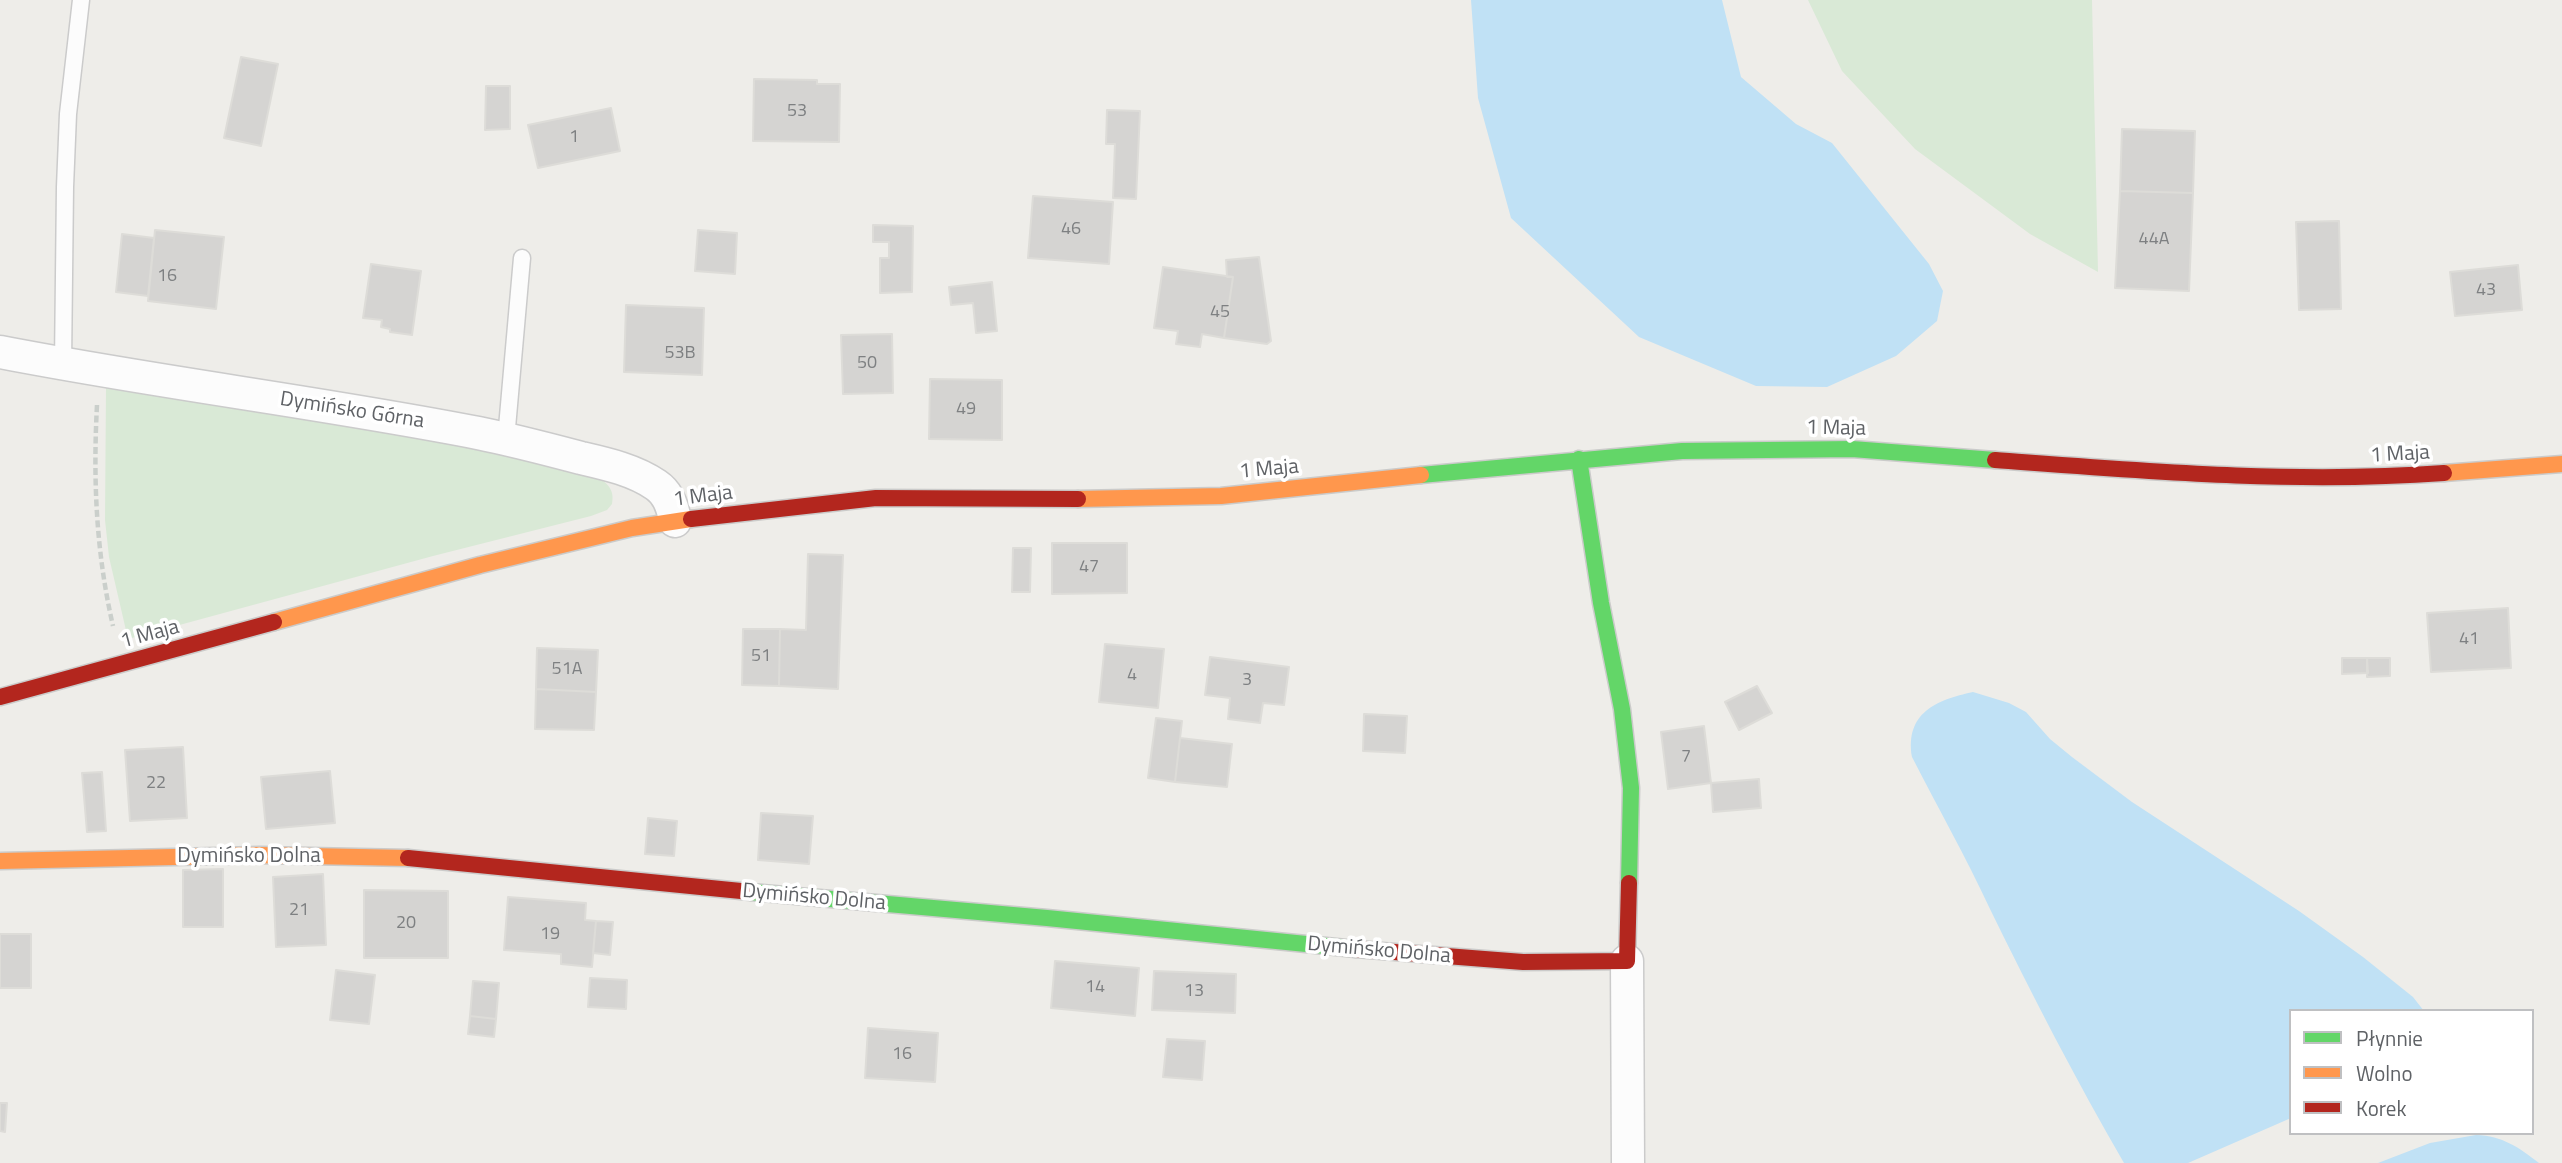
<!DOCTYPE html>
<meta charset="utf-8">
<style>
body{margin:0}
#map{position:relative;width:2562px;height:1163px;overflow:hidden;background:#eeede9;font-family:"Titillium Web",sans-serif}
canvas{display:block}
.legend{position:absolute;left:2289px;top:1009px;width:245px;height:126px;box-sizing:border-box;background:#fff;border:2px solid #bfc0c2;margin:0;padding:9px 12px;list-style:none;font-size:21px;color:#5f6266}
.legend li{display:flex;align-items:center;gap:14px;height:35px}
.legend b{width:35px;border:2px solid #bfc0c2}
</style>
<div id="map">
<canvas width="2562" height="1163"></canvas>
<ul class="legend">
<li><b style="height:9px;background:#63d668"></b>Płynnie</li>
<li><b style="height:9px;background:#ff974d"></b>Wolno</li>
<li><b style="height:9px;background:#b3261e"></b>Korek</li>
</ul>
</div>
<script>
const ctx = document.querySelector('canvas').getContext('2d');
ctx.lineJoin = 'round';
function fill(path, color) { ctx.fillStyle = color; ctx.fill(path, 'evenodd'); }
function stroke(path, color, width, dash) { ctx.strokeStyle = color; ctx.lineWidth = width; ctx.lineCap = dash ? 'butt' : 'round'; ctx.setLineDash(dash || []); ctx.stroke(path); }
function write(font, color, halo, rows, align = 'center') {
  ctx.font = font + ' "Titillium Web",sans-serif'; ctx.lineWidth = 7; ctx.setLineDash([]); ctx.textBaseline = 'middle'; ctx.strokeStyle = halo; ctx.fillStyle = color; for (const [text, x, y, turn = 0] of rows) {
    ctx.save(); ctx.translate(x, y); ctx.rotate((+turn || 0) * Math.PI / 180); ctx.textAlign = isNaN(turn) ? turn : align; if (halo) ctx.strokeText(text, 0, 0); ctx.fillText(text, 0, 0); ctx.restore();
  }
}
fill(new Path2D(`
 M1808 0H2092L2098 272 2030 234 1915 149 1842 71Z
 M106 388 456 440 596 476C607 483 615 489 612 504L607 510 591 516 433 556 128 639 109 557 105 520Z`), '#d9e9d6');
fill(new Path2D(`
 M1471 0H1722L1741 77 1796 124 1832 143 1929 264 1943 291 1937 321 1896 356 1827 387 1756 386 1639 337 1511 218 1478 98Z
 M1973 692 2009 703 2026 712 2050 739 2072 757 2132 802 2299 911 2363 957 2413 997 2424 1011H2291V1118L2188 1163H2124C2076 1080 2032 995 1990 909 1966 857 1938 808 1912 757 1905 713 1936 700 1973 692Z
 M2476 1135C2503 1136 2518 1147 2539 1163H2378L2430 1143Z`), '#c0e1f5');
const building = new Path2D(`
 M241 57 278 64 261 146 224 138Z
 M754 79 817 80V84H840L839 142 753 141Z
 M486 86H510V129L485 130Z
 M611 108 620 151 538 168 528 125Z
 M1107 110 1140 111 1136 199 1113 198 1115 144H1106Z
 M2122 129 2195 131 2193 193 2120 191Z
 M2120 191 2193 193 2189 291 2115 288Z
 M1033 196 1113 202 1109 264 1028 258Z
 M2339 221 2341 309 2299 310 2296 222Z
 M873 225 913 226 912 292 880 293V258H889V242H873Z
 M155 230 224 237 216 309 148 301Z
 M698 230 737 233 735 274 695 271Z
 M122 234 154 238 148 296 116 292Z
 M1259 257 1271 341 1267 344 1224 338 1233 277H1227L1226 260Z
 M371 264 421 271 412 335 390 332V329L381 327 382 320 363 318Z
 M2518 265 2522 310 2455 316 2450 272Z
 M1163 267 1233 277 1224 338 1202 334 1200 347 1176 344 1178 331 1154 328Z
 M992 282 997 331 976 333 973 303 951 305 949 287Z
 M626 305 704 308 702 375 624 372Z
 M892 334 893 393 843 394 841 335Z
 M930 379 1002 380V440L929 439Z
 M1052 543H1127V593L1052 594Z
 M1013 548H1031L1030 592H1012Z
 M808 554 843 555 838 689 779 686 780 629 806 630Z
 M2508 608 2511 668 2431 672 2427 613Z
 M743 629H780L779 686 742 685Z
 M1105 644 1164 649 1158 708 1099 702Z
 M537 648 598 650 596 692 536 689Z
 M1210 657 1289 667 1284 705 1263 703 1260 723 1228 719 1230 698 1205 695Z
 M2342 658H2367L2368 673 2342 674Z
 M2367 658H2390V676L2367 677Z
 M1757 686 1772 713 1739 730 1725 702Z
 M536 689 596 692 594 730 535 729Z
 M1364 714 1407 716 1405 753 1363 751Z
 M1156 718 1182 721 1175 782 1148 778Z
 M1704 726 1711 783 1668 789 1661 732Z
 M1180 738 1232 744 1227 787 1175 782Z
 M183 747 187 818 130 821 125 750Z
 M330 771 335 823 266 829 261 777Z
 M102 772 106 831 87 832 82 773Z
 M1759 779 1761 808 1713 812 1711 783Z
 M761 813 813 816 809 864 758 860Z
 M648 818 677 821 674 856 645 854Z
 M223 869V927H183V870Z
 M323 874 326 945 276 947 273 877Z
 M364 890 448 891V958H364Z
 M508 897 586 903 585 920 596 921 592 967 561 964V954L504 950Z
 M596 921 613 922 610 955 593 953Z
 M0 934H31V988H0Z
 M1055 961 1139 968 1135 1016 1051 1008Z
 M336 970 375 975 369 1024 330 1020Z
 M1154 971 1236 974 1235 1013 1152 1010Z
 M590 978 627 980 626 1009 588 1007Z
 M473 981 499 983 496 1019 470 1016Z
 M470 1016 496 1019 494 1037 468 1034Z
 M868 1028 938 1033 935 1082 865 1078Z
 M1167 1039 1205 1041 1202 1080 1163 1077Z
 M0 1103H7L5 1132 0 1131Z`);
fill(building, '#d5d4d2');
stroke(building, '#dddcd8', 2);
const lane = new Path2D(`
 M63 364 65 187 68 114 81 0
 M506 439 522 258`);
const street = new Path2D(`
 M0 352C159 383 319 402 478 433 513 440 547 449 581 458 607 464 634 470 656 485 668 493 673 507 675 521
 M1627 961 1628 1163`);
const fast = new Path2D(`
 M1579 459 1601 603 1622 709 1631 788 1629 883
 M1421 475 1682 451 1852 449 1995 460
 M751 892 1047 918 1356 949`);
const slow = new Path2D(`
 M2444 473 2562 464
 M1078 499 1221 496 1421 475
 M274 622 480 565 632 528 691 519
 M0 861 260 855 408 858`);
const jam = new Path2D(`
 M1995 460C2144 471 2294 484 2444 473
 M691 519 876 498 1078 499
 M0 697 274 622
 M408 858 751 892
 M1356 949 1523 962 1627 961 1629 883`);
stroke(lane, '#cbcbcb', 19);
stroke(street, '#cbcbcb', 35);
stroke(fast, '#cbcbca', 19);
stroke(slow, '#cbcbca', 19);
stroke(jam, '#cbcbca', 19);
stroke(new Path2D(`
 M97 405C93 480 96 552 113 626`), '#cacfcb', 4.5, [7, 3.5]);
stroke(lane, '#fcfcfc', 16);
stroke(street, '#fcfcfc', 32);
stroke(fast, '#63d668', 16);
stroke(slow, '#ff974d', 16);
stroke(jam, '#b3261e', 16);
write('18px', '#7e8082', null, [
 ["53",797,112],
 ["1",574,138],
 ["46",1071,230],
 ["44A",2154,240],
 ["16",167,277],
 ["43",2486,291],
 ["45",1220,313],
 ["53B",680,354],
 ["50",867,364],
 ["49",966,410],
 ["47",1089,568],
 ["41",2469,640],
 ["51",761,657],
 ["51A",567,670],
 ["4",1132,676],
 ["3",1247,681],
 ["7",1686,758],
 ["22",156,784],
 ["21",299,911],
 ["20",406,924],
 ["19",550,935],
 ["14",1095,988],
 ["13",1194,992],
 ["16",902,1055]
]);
write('21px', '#5f6266', '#fff', [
 ["Dymińsko Górna",352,411,9],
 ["1 Maja",1836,429,1],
 ["1 Maja",2400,455,-3],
 ["1 Maja",1269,470,-5],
 ["1 Maja",703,497,-7],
 ["1 Maja",150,635,-15],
 ["Dymińsko Dolna",249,857],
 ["Dymińsko Dolna",814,898,5],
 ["Dymińsko Dolna",1379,951,5]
]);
</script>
